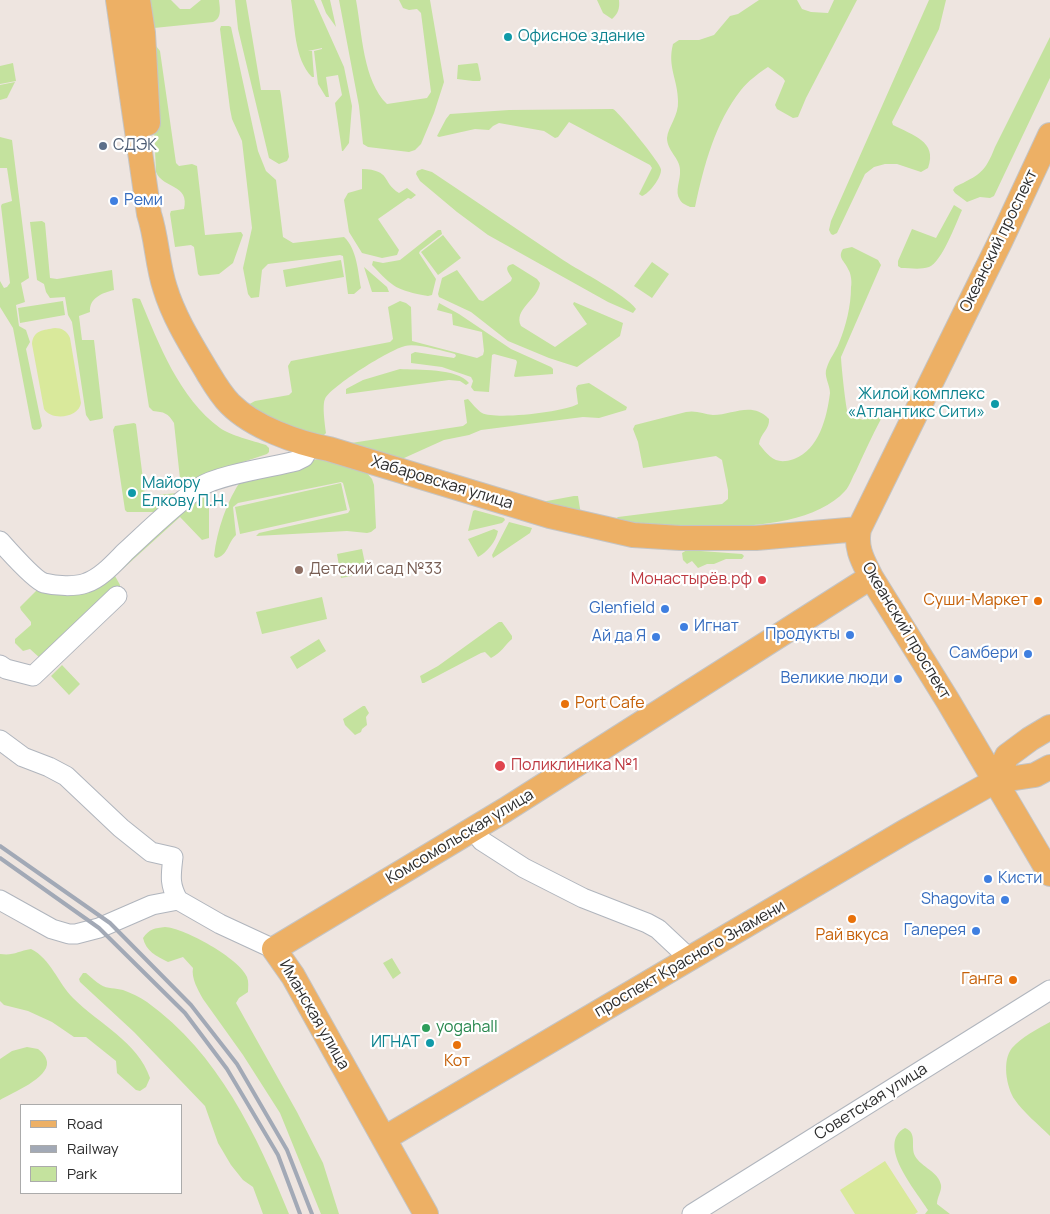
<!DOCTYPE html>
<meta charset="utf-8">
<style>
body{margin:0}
#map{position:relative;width:1050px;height:1214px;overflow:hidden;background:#eee5e0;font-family:Manrope,sans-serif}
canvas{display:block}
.legend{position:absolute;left:20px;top:1104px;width:162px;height:90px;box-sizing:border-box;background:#fff;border:1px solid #ababab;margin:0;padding:6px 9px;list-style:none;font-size:15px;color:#2d2d2d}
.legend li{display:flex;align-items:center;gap:10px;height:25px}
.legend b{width:25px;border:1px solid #ababab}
</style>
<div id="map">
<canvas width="1050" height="1214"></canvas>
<ul class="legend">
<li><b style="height:6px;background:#edb065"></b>Road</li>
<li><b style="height:6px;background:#a2a9b6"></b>Railway</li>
<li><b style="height:14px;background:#c4e29e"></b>Park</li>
</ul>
</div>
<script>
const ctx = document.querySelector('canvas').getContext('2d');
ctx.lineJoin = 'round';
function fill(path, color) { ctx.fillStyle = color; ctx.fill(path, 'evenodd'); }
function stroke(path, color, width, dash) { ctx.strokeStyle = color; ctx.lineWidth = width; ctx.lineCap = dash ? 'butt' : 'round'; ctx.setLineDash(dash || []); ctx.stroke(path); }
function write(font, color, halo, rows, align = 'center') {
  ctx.font = font + ' Manrope,sans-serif'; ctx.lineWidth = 4.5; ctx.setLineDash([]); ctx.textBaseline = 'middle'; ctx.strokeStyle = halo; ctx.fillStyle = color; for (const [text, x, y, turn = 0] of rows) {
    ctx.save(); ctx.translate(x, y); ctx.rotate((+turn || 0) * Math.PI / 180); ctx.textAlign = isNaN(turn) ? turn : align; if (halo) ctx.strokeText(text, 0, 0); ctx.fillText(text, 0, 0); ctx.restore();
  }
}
fill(new Path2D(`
 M143 0H171L180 9H190L201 0H219C220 9 222 18 213 22L154 28Z
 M235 0H246L261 90H280L281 95 289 157 287 161 279 164 269 158 238 29Z
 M291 0H314L344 67 352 106 349 143 343 151H342L335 103 342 95 338 75 326 77 329 97H326L318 84 314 51 322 49V43V48L308 51H312L314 77H312C294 59 295 25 291 0Z
 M321 0H330L336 27 326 13Z
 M339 0H356C362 32 363 81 387 104L427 98 431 92 421 13 417 9 409 10 403 8 399 0H430L444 82 434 113 421 144 415 150 409 152 368 147 363 144 359 106Z
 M597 0H619C620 8 618 14 612 19L603 13Z
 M759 0H797L802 9 811 12 828 13 834 0H857L806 98 798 117 793 118 777 109 775 105 785 81 783 78 768 67C759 73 748 81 741 90 715 123 704 165 695 207H690C687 205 682 204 680 200 674 191 681 180 680 170 680 158 667 151 667 138 668 127 679 115 678 101 678 80 667 67 673 44L679 40H699L714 35 730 16 738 14Z
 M929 0H946L939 29 892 122 893 125C912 135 938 141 928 168L921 172 897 164H885L874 167 865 174 837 233 833 235 831 234 829 230 831 221Z
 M221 26H229L231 27 258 151 266 171 276 180 283 237 293 243 344 237C357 249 358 272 361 288L354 294H348L343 256 340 255 268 264 262 270 259 297 251 298 248 294 243 268 252 228 242 141 232 119 230 109 220 29Z
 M1050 37V78L994 196 990 198 980 197 967 202 955 193 953 190 955 187C979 175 985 173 995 147Z
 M156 46 160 51 176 163 179 166 192 164 197 166 205 235 241 232 243 235 233 263 219 274 200 276 198 274 194 247 191 245 175 247 170 214 171 211 184 209C190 184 163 189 156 172L152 86Z
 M13 63 16 81 0 84V66Z
 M477 63 478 64 481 79 480 81H473L457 79 458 65Z
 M15 82 7 98 0 100V85Z
 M613 109C619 112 661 164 661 169 662 177 649 194 642 196L639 194 652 168 650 165 569 122 558 137 555 138 544 131 499 123 493 126 489 130 475 129 439 137 437 136 446 119 450 114 509 110Z
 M0 137 12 140 29 278 21 283 25 302 16 305 19 326 26 330 30 342 26 349 42 426 40 429 34 430 32 428 13 328 0 307V281L4 288 7 287 10 283 1 206 2 204 12 201 7 168H0Z
 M362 169C392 170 381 182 399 193L407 188 416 195 411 199 408 198 378 219 399 250 397 255 382 258 362 253 349 232 344 200 348 193 362 189Z
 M422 169 432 172C476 201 519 231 563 260 581 272 625 294 636 309L633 313 608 302 488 235 457 212 420 181 416 174 417 171Z
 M954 205 962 210C956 223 942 262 929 267 920 270 910 268 901 268L898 266V261L912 229 936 238Z
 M42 221 45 223 50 278 57 279 112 270 114 290C102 293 89 298 90 312L79 316 82 340H94L103 418 101 419 90 421 86 415 72 322 68 315 65 297 50 298 46 292 44 284 37 280 30 222Z
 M438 230H441L442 234 420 251 419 253 436 279 432 295 428 296C396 290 394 288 372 265L373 261 383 263 400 260Z
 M443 235 461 258 438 275 421 252Z
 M852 247 878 260 881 265 841 357C841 363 846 411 848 413 851 417 859 418 863 420L872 413 875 414 881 419C872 436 864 453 856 471 852 477 850 486 845 491 802 539 675 527 616 522L615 519 618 517 722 504 728 499V490L722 460 716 456 643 468 638 442 633 429 635 425 686 412C696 410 704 414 713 415 733 415 752 401 769 419 770 429 760 434 759 444 770 458 776 465 794 459 819 450 827 417 830 393 830 384 823 376 827 367 830 358 836 351 839 343 846 326 851 306 851 287 852 282 851 273 848 269 845 261 837 258 843 249Z
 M341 260 344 277 286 287 283 270Z
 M652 262 669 274 652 298 634 286Z
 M513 264 537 279 540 283C538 300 513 309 521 326L555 347 587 324 573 304 574 302 623 323 620 336 577 367 549 358 508 341 471 312 439 297 438 294 442 278 457 270 479 300 483 301 511 281 512 278C508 272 503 266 513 264Z
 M364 267 387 287 389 292H372Z
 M135 298 140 299C159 344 179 398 220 428 229 435 254 441 266 445L269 448V452L267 454 237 464 205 480 163 512H127L125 510 113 430 115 426 134 423 136 424 145 495 148 496 177 493 181 488 174 423C168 413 164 412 153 411L149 407 132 299Z
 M63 301 65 315 20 323 18 308Z
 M400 301 406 303 411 307 412 341 477 358 483 355 484 351 482 332 453 325 452 314 437 310 439 303 459 314 511 349 551 367 553 369V374L515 377 514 376 517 362 516 360 494 354 492 355 489 392 474 391 471 387 473 381 471 377 442 367 411 363V354L415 352 454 358 456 356 455 354C442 351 417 343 405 346 391 349 331 386 325 399 322 405 325 425 326 433L322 437H302L246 406 255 401 289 395 292 392 288 366 291 361 390 342 393 339 388 307Z
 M400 369C417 370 458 368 469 383L466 385 460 381 449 380 346 394V389L363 380Z
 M589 383 627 407 626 410 599 418 583 417 481 430 469 435 444 440 393 463 349 447 351 443 463 426 467 423 464 400 468 399C472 403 477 410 482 413 496 420 564 412 578 404L576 388 578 385Z
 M318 459 366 472 372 479 374 485 376 528 371 532 367 533 347 531 256 536 259 533 348 513 350 510 343 483 341 482 238 503 233 507 236 535C228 542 228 556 216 558L214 556C217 530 227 500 242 479Z
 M341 483 347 510 240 534 235 507Z
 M209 491V538L202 540 180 517 115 576 120 585V588L41 659 30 649 23 651 15 643V639L31 625V622L21 610 20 607 38 589 74 588 176 510Z
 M574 496H578L581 515 536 503Z
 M475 510 504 518 505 520 502 523 468 531 473 511Z
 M509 522 532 528 530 533 493 558 492 555Z
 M494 529 498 531C496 542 487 552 478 557L468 539Z
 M362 549 367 573 341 578 337 554Z
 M687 550 742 554 744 556 742 559H726L714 564H707L698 568 692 561 687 564 683 560 682 553Z
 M322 597 327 619 262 634 256 612Z
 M499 622H502L512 636V639C504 646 502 652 491 658L485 652 481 653 424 683H422L420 676 438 666Z
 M319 639 326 651 297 669 290 657Z
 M62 665 80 684 69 695 51 676Z
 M363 706H365L369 713 366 717 367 725 362 729 361 732 355 735 345 725 343 719Z
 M165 927C185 928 240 959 247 977 249 982 248 987 248 992L239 998 236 1003 297 1112 323 1163 339 1214H321L280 1113 243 1055 203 999C198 990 191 978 193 968L183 957 168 962C156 956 146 951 143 938 149 929 155 928 165 927Z
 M31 949C51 959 58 983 73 998 99 1024 138 1042 150 1078L146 1087 140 1091 136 1090 117 1073 116 1061 86 1037H74L52 1022 28 1011 4 1005 0 1001V954C14 956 18 951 31 949Z
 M392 958 401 973 393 979 383 963Z
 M83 973H86C91 977 96 982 101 985 107 989 116 988 123 990 131 993 140 997 147 1002 218 1053 257 1135 289 1214H263L253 1187 243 1180 231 1165 218 1143 205 1106 134 1032 80 982 79 979Z
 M1050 1022V1136C1040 1126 1022 1111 1015 1100 1006 1087 1002 1060 1012 1048 1022 1037 1037 1029 1050 1022Z
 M27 1047 38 1049C42 1052 46 1056 47 1062 49 1078 12 1093 0 1100V1059L12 1051Z
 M905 1128C918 1133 910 1146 915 1156 921 1167 939 1172 941 1185 942 1191 937 1197 937 1204L950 1214H925L928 1210C917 1192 875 1144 905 1128Z`), '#c4e29e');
fill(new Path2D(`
 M55 328C62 328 67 331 70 338L81 403C79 418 51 421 44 409L32 344C33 330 44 330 55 328Z
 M885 1161 918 1212 915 1214H855L840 1190Z`), '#d9e99b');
const minor = new Path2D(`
 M0 541C8 550 35 580 44 583 56 586 75 587 86 583 101 578 114 563 125 552 149 530 173 506 200 487 217 475 273 467 296 461L304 457 310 446
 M0 665 6 669 33 676 117 596
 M0 740 23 757 49 767 66 776 121 828 151 852 173 857C171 875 169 884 178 900
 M473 830 482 841 524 868 583 898 647 923 658 929 690 959
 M0 900 52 929 69 934H76L99 928 152 905 178 900 220 924 274 949
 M692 1214 1050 990`);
const major = new Path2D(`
 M118 0 149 214C157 238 157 264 165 288 174 318 192 346 208 373 214 383 221 395 230 404 253 427 297 443 329 449L550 516 633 535 680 538H756L859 529
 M138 0 143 33 148 123
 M1050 135 1001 240 859 529C855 548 863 561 871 577L948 701 1050 874
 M995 781 1007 756 1030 739 1050 727
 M385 1138 906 831 995 781 1035 775 1050 767
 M426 1214 293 976 274 949 505 810 871 577`);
stroke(minor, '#b0b5bd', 21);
stroke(major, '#c4c4c4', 26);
stroke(minor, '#fff', 19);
stroke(major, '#edb065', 24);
stroke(new Path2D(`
 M0 846 110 923 191 1005 237 1064 287 1150 312 1214
 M0 858 99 928 185 1013 227 1069 278 1155 300 1214`), '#a2a9b6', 4);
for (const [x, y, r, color] of [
 [508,37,5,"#0f9aa8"],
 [103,146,5,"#5c6f8a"],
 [114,201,5,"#3f7fe0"],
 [995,404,5,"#0f9aa8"],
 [132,493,5,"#0f9aa8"],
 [299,570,5,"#8d6e63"],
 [762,580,5,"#e0444e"],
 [1038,601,5,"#e8710a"],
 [665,609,5,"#3f7fe0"],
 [684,627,5,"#3f7fe0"],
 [850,635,5,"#3f7fe0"],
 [656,637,5,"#3f7fe0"],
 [1028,654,5,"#3f7fe0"],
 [898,679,5,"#3f7fe0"],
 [565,704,5,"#e8710a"],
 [500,766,6,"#e0444e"],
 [988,879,5,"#3f7fe0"],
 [1005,900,5,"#3f7fe0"],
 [852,919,5,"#e8710a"],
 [976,931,5,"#3f7fe0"],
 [1013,980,5,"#e8710a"],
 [426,1028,5,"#2e9e5b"],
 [430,1043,5,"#0f9aa8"],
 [457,1045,5,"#e8710a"]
]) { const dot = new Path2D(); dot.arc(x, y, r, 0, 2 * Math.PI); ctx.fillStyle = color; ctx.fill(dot); stroke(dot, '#fff', 2); }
write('16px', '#0d838f', '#fff', [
 ["Офисное здание",518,37],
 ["Жилой комплекс",985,395,"right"],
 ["«Атлантикс Сити»",985,413,"right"],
 ["Майору",142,484],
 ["Елкову П.Н.",142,502],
 ["ИГНАТ",420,1043,"right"]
], 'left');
write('16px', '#4e5e75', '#fff', [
 ["СДЭК",113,146]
], 'left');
write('16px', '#366cbe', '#fff', [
 ["Реми",124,201,"left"],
 ["Glenfield",655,609],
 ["Игнат",694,627,"left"],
 ["Продукты",840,635],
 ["Ай да Я",646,637],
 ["Самбери",1018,654],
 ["Великие люди",888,679],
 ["Кисти",998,879,"left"],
 ["Shagovita",995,900],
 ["Галерея",966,931]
], 'right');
write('16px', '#2d2d2d', '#fff', [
 ["Океанский проспект",999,241,-64],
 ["Хабаровская улица",442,483,17],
 ["Океанский проспект",906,631,59],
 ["Комсомольская улица",460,837,-31],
 ["проспект Красного Знамени",690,959,-30],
 ["Иманская улица",314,1015,60],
 ["Советская улица",871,1102,-32]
]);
write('16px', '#785e54', '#fff', [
 ["Детский сад №33",309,570]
], 'left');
write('16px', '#be3a42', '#fff', [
 ["Монастырёв.рф",752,580],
 ["Поликлиника №1",511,766,"left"]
], 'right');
write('16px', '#c56008', '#fff', [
 ["Суши-Маркет",1028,601],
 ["Port Cafe",575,704,"left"],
 ["Рай вкуса",852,936,"center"],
 ["Ганга",1003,980],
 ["Кот",457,1062,"center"]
], 'right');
write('16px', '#27864d', '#fff', [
 ["yogahall",436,1028]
], 'left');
</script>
